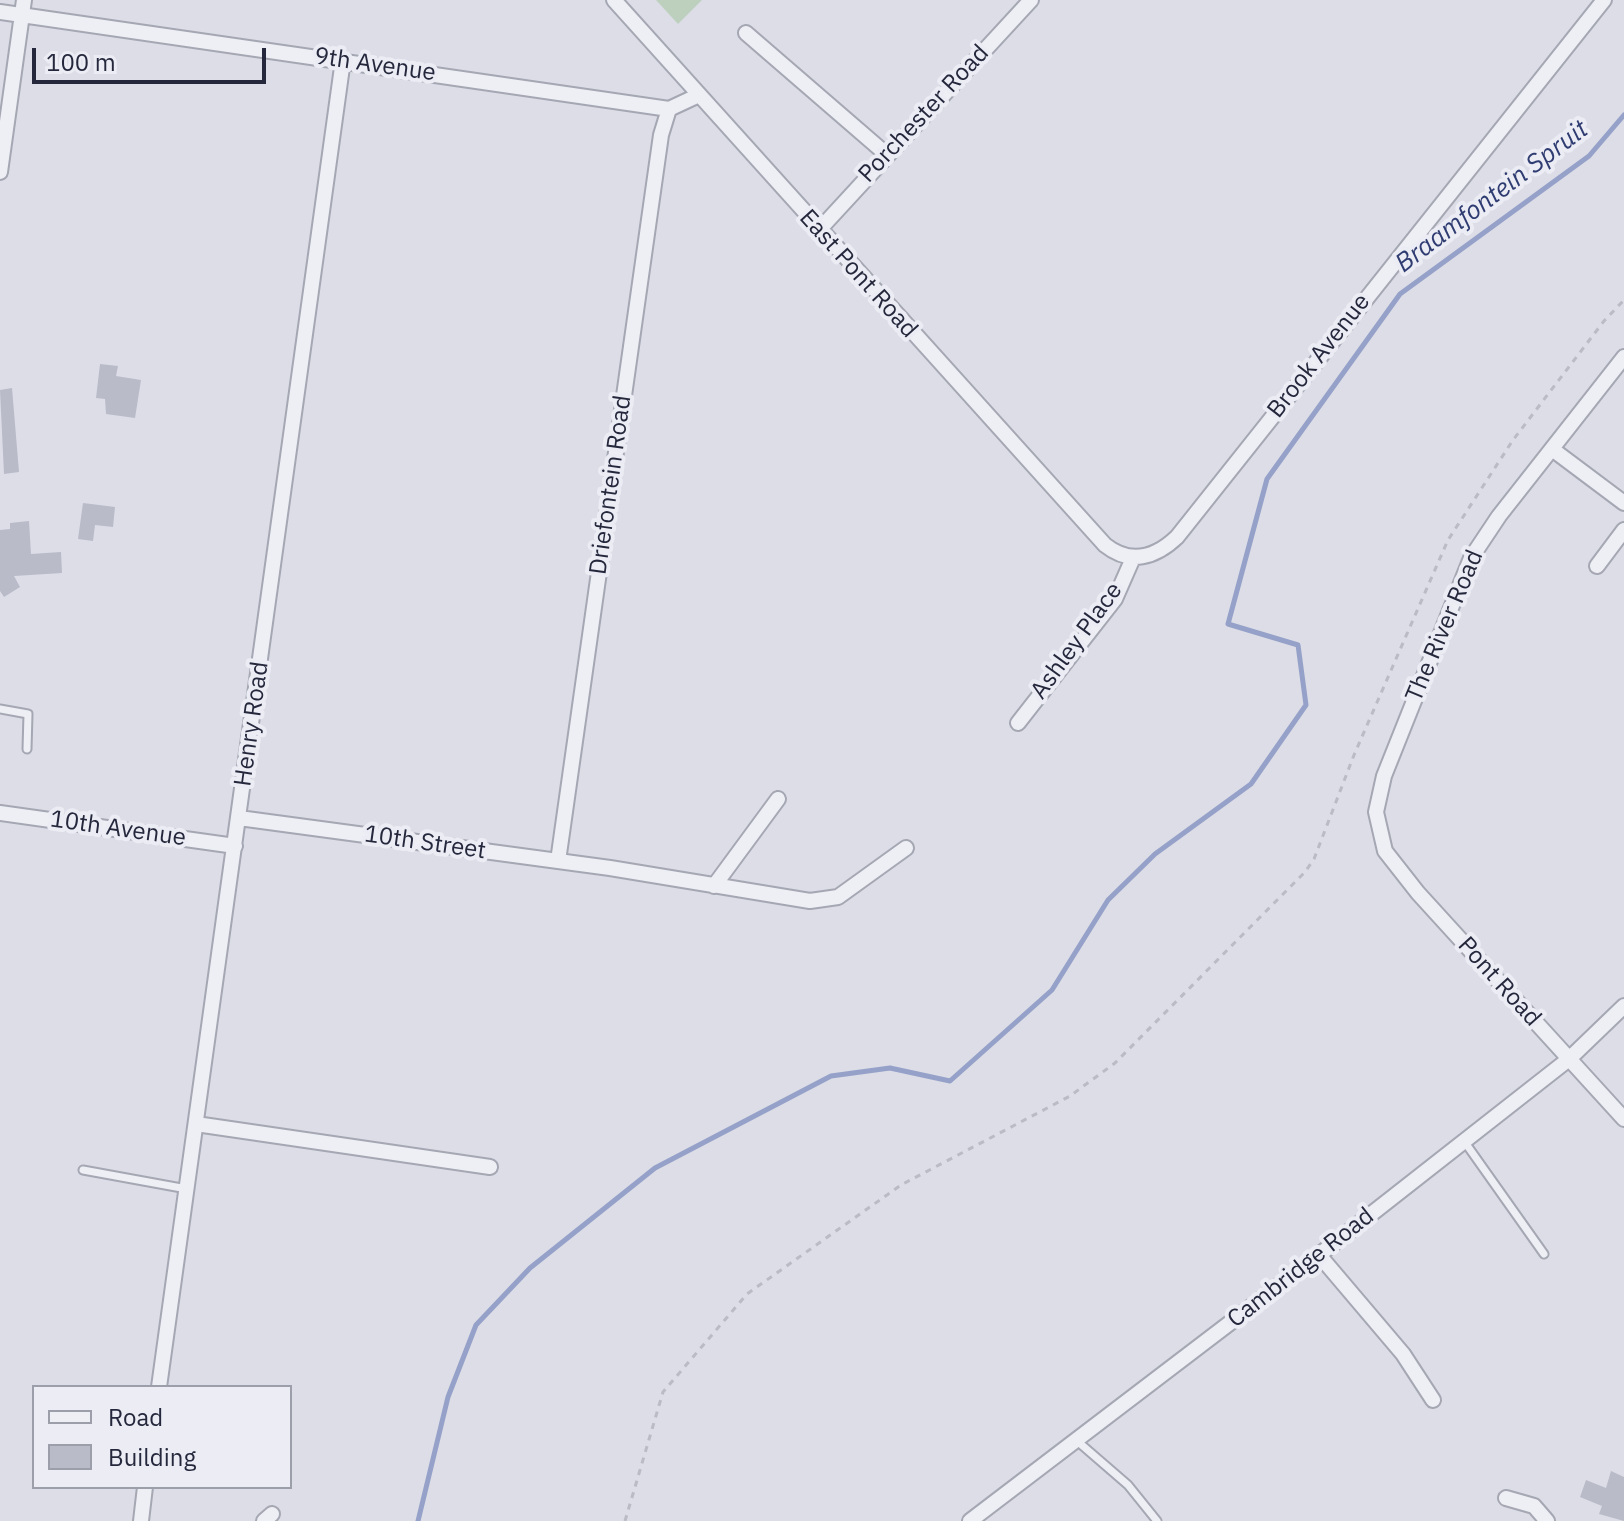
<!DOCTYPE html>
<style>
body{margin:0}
#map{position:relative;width:1624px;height:1521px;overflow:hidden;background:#dcdde6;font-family:"IBM Plex Sans",sans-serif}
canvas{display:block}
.legend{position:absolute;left:32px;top:1385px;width:260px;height:104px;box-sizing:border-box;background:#ebecf4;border:2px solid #9c9eaa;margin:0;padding:10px 14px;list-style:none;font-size:24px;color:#25283c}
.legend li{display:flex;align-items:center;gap:16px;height:40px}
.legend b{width:40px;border:2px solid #9c9eaa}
.scale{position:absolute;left:32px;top:48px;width:234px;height:36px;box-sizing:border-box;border:4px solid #25283c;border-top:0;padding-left:10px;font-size:24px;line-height:28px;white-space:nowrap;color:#25283c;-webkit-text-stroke:6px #ebecf4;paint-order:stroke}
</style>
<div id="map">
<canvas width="1624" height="1521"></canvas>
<ul class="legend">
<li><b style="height:10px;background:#eeeff5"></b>Road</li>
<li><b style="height:22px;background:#b9bbc9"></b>Building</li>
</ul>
<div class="scale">100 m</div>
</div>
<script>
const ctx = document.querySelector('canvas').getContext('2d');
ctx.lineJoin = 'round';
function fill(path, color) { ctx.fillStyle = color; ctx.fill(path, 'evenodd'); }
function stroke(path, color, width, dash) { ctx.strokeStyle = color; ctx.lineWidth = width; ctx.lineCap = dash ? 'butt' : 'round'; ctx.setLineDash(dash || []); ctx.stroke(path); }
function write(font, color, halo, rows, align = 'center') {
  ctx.font = font + ' "IBM Plex Sans",sans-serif'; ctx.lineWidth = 8; ctx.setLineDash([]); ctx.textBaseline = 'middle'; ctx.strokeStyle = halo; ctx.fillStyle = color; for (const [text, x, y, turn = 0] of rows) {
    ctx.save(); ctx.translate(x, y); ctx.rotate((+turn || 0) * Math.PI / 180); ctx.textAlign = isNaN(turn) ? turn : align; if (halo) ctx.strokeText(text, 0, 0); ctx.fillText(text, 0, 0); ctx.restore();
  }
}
fill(new Path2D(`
 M656 0H702L678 24Z`), '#bdd0bd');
stroke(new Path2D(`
 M418 1521 448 1397 476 1325 530 1268 655 1168 831 1076 890 1068 950 1081 1052 990 1108 900 1155 854 1251 784 1306 705 1298 645 1228 624 1267 479 1400 294 1589 156 1624 115`), '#95a1c8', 5);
fill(new Path2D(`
 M100 364 118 366 116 376 141 380 135 418 106 414 105 399 96 398Z
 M12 388 19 472 4 474 0 390Z
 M83 503 115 507 113 527 95 525 93 541 78 539Z
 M29 521 31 554 61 552 62 573 14 576 20 587 4 597 0 591V530L10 529V523Z
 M1611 1471 1624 1477V1521L1599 1514 1602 1506 1580 1497 1586 1480 1606 1488Z`), '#b9bbc9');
const service = new Path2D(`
 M0 709 28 714 27 749
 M1464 1141 1544 1254
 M83 1170 187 1189
 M1076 1440 1128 1485 1157 1521`);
const minor = new Path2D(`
 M614 0 1105 545C1130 565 1155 558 1177 537L1604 0
 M0 12 669 109 699 95
 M746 33 886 154
 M0 172 24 0
 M819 230 1031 0
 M1624 357 1499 516 1471 558 1384 776 1376 812 1385 851 1418 893 1624 1119
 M1552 449 1624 503
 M1597 566 1624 530
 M1018 723 1115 599 1133 558
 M0 813 235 846
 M239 818 610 868 810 901 838 897 906 848
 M558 861 661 135 669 109
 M714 886 778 799
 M196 1124 490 1167
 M1319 1255 1403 1354 1433 1400
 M159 1387 343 60
 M1506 1498 1534 1506 1547 1521
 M141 1521 145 1487
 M264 1521 272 1514
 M970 1521 1319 1255 1569 1059 1624 1006`);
stroke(service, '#a5a7b3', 11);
stroke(minor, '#a5a7b3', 18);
stroke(new Path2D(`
 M625 1521 663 1392 747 1294 901 1185 1070 1096 1115 1063 1305 872 1314 859 1354 755 1448 540 1513 440 1604 321 1624 300`), '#babbc5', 3, [6, 6]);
stroke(service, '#eeeff5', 7);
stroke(minor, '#eeeff5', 14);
write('24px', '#25283c', '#ebecf4', [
 ["9th Avenue",375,65,8],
 ["Porchester Road",924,114,-47],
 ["East Pont Road",858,274,48],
 ["Brook Avenue",1319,356,-52],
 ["Driefontein Road",611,485,-82],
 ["The River Road",1445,626,-67],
 ["Ashley Place",1077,641,-54],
 ["Henry Road",252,724,-82],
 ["10th Avenue",118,829,8],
 ["10th Street",425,843,8],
 ["Pont Road",1499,982,48],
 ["Cambridge Road",1301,1268,-38]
]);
write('italic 26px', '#2f3c71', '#ebecf4', [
 ["Braamfontein Spruit",1492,197,-37]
]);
</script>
